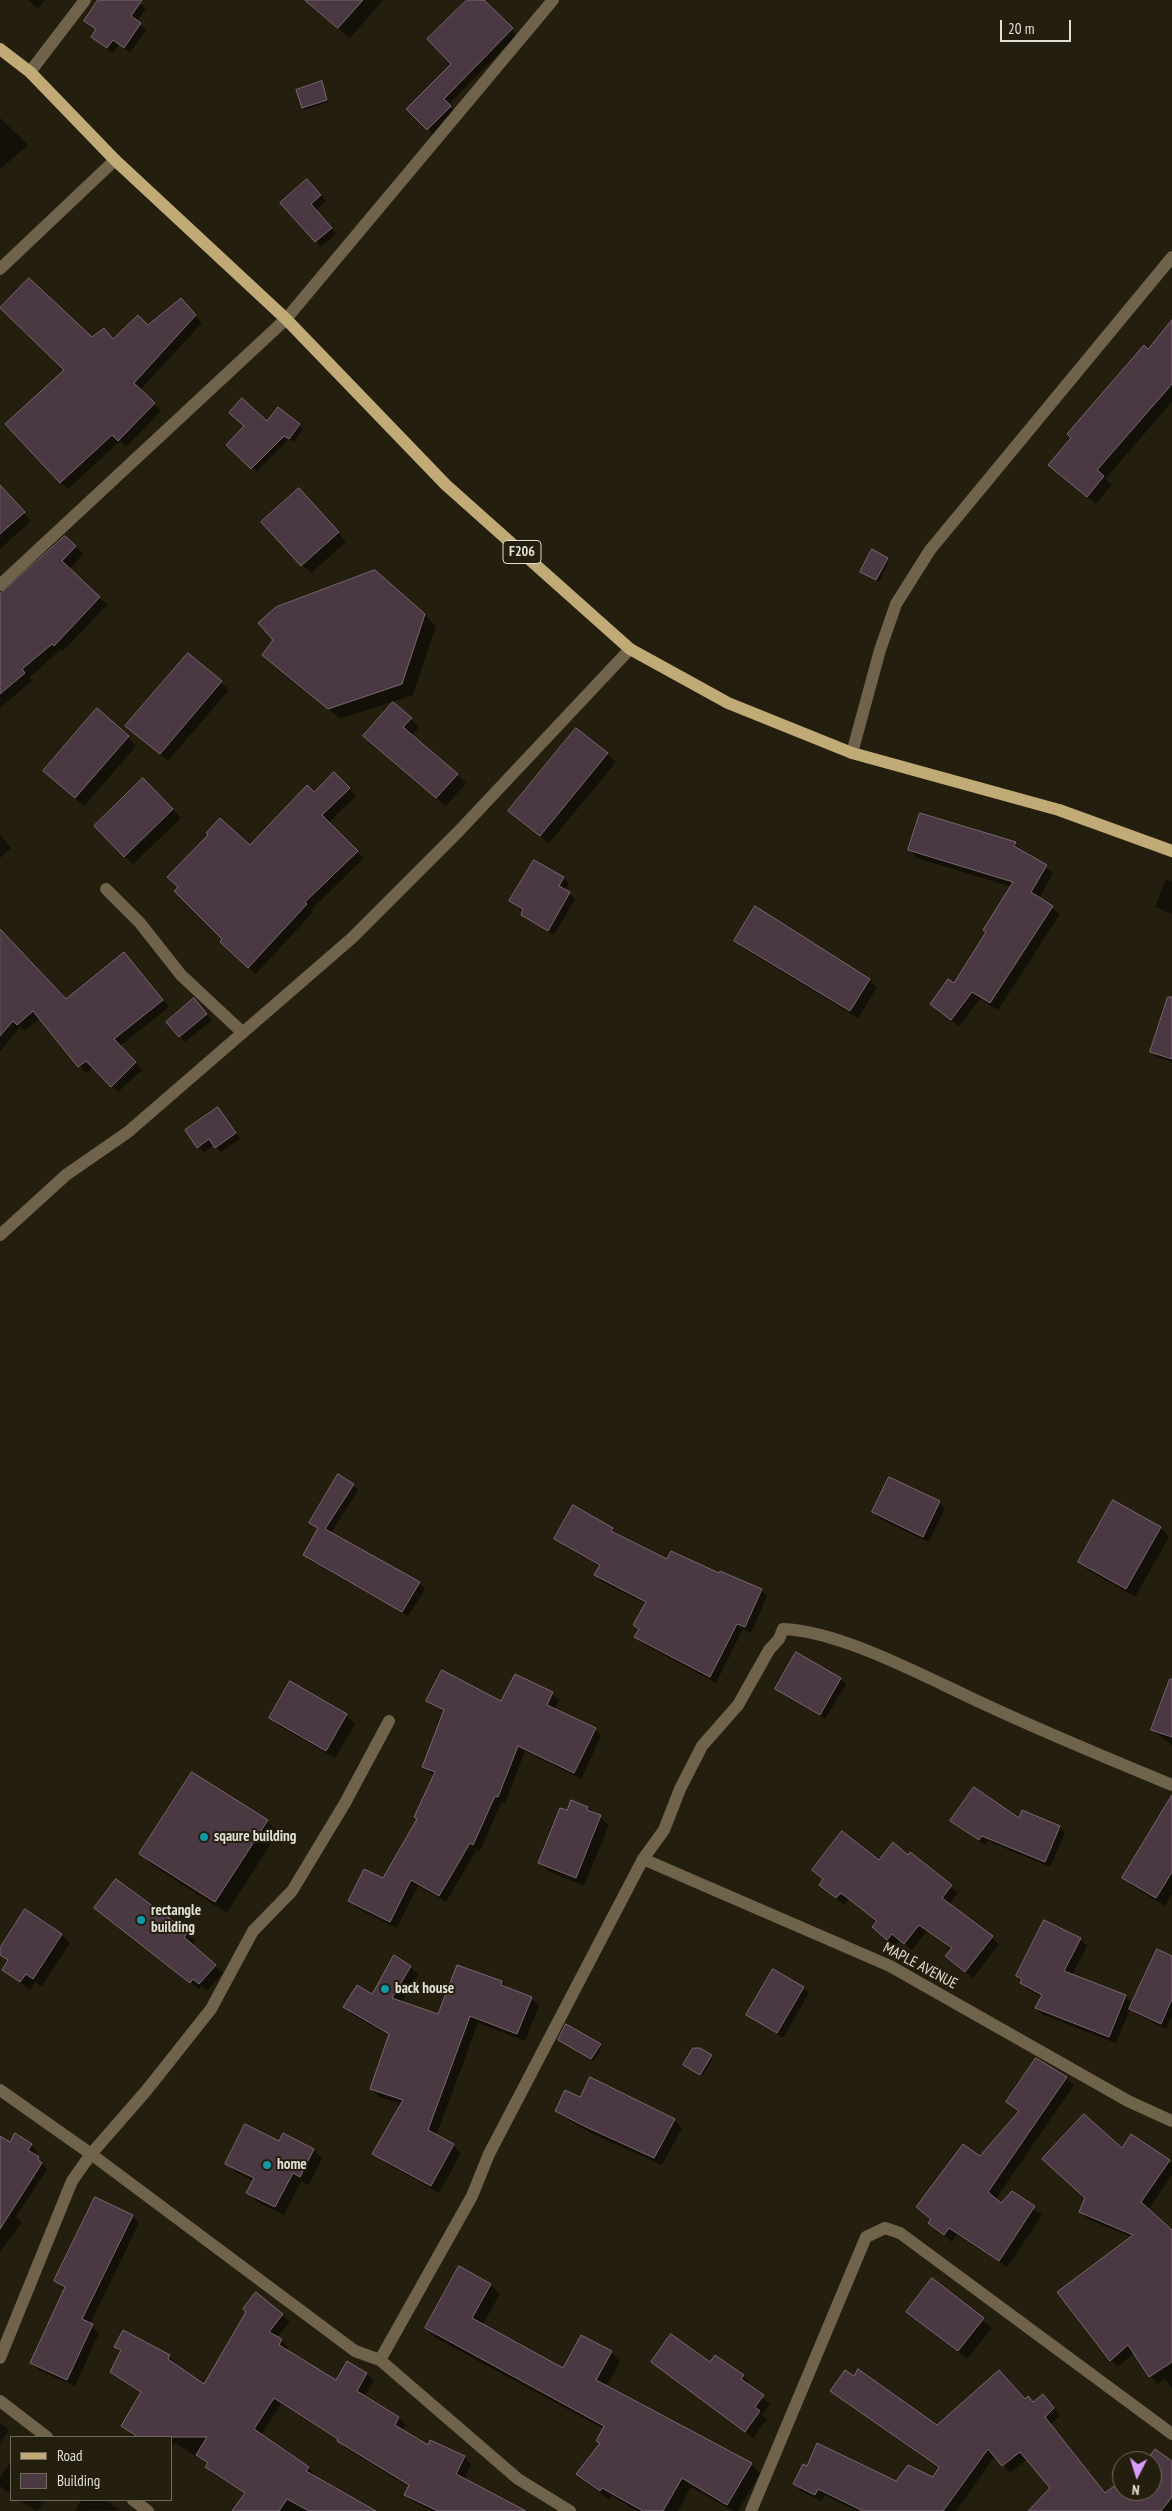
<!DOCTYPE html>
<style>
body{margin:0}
#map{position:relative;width:1172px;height:2511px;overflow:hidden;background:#241e0e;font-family:"PT Sans Narrow",sans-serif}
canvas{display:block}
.legend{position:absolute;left:10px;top:2436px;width:162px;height:65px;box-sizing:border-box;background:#241e0e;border:1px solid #706b5d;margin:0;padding:6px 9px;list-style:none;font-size:15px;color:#e1ded3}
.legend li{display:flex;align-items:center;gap:10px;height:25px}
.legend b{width:25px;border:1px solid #706b5d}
.north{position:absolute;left:1112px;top:2451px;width:50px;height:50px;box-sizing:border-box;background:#241e0e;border:1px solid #706b5d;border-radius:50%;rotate:185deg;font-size:14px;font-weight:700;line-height:20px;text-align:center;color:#e1ded3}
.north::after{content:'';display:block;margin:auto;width:18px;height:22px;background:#d89bf8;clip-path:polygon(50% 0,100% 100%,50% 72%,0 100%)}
.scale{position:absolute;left:1000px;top:20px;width:71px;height:22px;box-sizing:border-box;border:2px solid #e1ded3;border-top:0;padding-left:6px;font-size:15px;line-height:18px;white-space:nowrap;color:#e1ded3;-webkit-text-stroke:4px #241e0e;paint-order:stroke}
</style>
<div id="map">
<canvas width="1172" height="2511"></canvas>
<ul class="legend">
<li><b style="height:6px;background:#c0aa75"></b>Road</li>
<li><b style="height:14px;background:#4a3943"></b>Building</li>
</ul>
<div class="north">N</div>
<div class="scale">20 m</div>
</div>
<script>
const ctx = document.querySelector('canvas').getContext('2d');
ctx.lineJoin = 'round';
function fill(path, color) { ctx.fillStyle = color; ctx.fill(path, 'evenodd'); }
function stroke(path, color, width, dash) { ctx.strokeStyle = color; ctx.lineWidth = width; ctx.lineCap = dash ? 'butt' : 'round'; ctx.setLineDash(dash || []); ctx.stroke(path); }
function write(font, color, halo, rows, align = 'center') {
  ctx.font = font + ' "PT Sans Narrow",sans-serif'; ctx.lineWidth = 4; ctx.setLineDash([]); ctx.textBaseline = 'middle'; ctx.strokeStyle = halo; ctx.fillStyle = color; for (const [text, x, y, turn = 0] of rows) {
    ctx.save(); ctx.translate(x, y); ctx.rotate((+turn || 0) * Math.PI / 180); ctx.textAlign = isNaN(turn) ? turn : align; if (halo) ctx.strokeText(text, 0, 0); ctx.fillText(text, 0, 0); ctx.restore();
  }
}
fill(new Path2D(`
 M28 0H45L38 9Z
 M100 0H136L146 8 137 21 146 30 130 53 119 45 113 53 92 37 97 30 85 21Z
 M305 0H383L350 38Z
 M468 0H482L517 35 448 105 456 113 434 135 408 109 453 64Z
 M321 83 329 102 305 110 303 107Z
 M0 118 28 145 0 169Z
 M313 186 326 201 316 210 336 234 321 247 282 203Z
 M188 306 202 323 140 390 161 411 126 447 120 441 68 489 61 482 66 370 92 339 113 340 148 327Z
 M1172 322V402L1105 479 1112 485 1096 504 1058 473Z
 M267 423 299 425 303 429 294 442 289 439 256 472 227 445Z
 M0 487 31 521 0 549Z
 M308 499 346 542 311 573 302 565Z
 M65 537 83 554 69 570 107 605 62 652 60 650 29 678 32 681 0 708V621Z
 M887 559 889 561 879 582 864 574Z
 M424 614 436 626 413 695 340 719 264 655 275 640Z
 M188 655 229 690 168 761 135 733Z
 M411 719 419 727 412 736 466 783 446 806 373 744Z
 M128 737 136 746 84 806 53 779Z
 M607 754 616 762 549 843 519 819Z
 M334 774 356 796 328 823 364 858 311 910 313 912 256 974 228 949 251 847 314 794Z
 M143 780 181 818 133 864 96 826Z
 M0 835 11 848 0 858Z
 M1015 844 1053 873 1039 899 1060 914 998 1010 980 999 959 1026 931 1004 954 985 988 933 1012 887 917 858 910 850Z
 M534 861 564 878 569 884 565 891 575 899 554 935 528 920 522 914 524 911 511 901Z
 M1166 879 1172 881V914L1155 907Z
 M736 940 869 980 877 987 858 1018 743 948Z
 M0 948 66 1001 131 961 169 1007 120 1046 142 1070 118 1092 94 1067 86 1073 40 1018 25 1031 20 1027 0 1051Z
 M199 1006 212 1020 185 1042 180 1036Z
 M1172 1017V1062L1157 1057 1152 1051Z
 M218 1109 240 1139 221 1152 214 1145 204 1152 198 1147Z
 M889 1479 940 1503 945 1508 929 1542 879 1518 873 1512Z
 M353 1485 358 1490 331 1533 419 1583 425 1589 408 1616 309 1560 304 1555 319 1530 311 1523Z
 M1113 1502 1161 1528 1169 1537 1135 1597 1088 1570 1079 1561Z
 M612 1529 618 1535 668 1561 719 1575 761 1590 767 1596 751 1633 743 1629 716 1683 642 1643 636 1637 639 1630 634 1625 646 1604 602 1582 596 1575 600 1566 562 1545 556 1538Z
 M515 1675 552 1694 559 1700 554 1710 595 1730 601 1736 581 1779 525 1751 505 1803 502 1801 480 1851 477 1849 446 1902 418 1886 397 1928 356 1908 350 1901 383 1879 418 1820 434 1775 423 1767 444 1712 428 1700 502 1703Z
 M1172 1676V1745L1152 1730Z
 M840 1679 846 1684 825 1719 782 1694 776 1688Z
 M290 1683 346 1715 355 1724 335 1758 279 1726 270 1717Z
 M588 1808 609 1825 584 1886 548 1871 539 1863 567 1812Z
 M1022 1812 1060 1827 1065 1833 1050 1867 988 1841 985 1845 952 1821 1019 1819Z
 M267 1821 278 1832 227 1913 152 1865 141 1854Z
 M1172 1821V1894L1165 1906 1132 1886 1124 1878Z
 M911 1854 958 1893 949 1904 999 1944 973 1978 947 1956 952 1949 927 1931 912 1950 900 1940 895 1946 881 1934 878 1922 849 1899 844 1905 820 1885 880 1861 908 1856Z
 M95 1908 187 1933 195 1941 191 1945 223 1973 207 1991 201 1986 199 1989Z
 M26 1911 62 1935 70 1943 42 1986 35 1982 30 1990 4 1969 8 1962 0 1954Z
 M1080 1939 1087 1946 1072 1975 1125 1996 1133 2004 1172 1958V2017L1166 2029 1136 2014 1130 2009 1116 2043 1043 2015 1036 2008 1042 1997 1028 1990 1018 1976Z
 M410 1967 418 1974 401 2003 439 2016 502 1983 508 1989 531 1998 539 2005 525 2041 478 2023 436 2136 453 2145 461 2153 439 2193 382 2161 374 2153 402 2104 379 2097 372 2089 389 2036 353 2015 345 2007 372 1995Z
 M803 1988 809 1993 783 2038 748 2015Z
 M562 2042 600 2045 602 2047 594 2061Z
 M695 2046 713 2058 702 2076 684 2064Z
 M1066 2078 1074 2085 995 2200 1002 2204 1012 2193 1042 2215 1007 2267 957 2235 952 2242 937 2230 929 2223 931 2220 917 2207 980 2158 1020 2112 1008 2101Z
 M557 2110 674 2120 682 2128 662 2165 593 2134 565 2118Z
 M16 2135 37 2150 34 2155 47 2169 16 2217 22 2222 0 2252V2140L10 2144Z
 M280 2142 313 2150 322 2158 309 2185 301 2181 284 2215 256 2201 248 2193 254 2181 236 2172 227 2163Z
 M1122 2150 1169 2161 1172 2164V2175L1148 2210 1172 2232V2388L1165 2379 1157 2384 1134 2353 1118 2367 1111 2360 1132 2237 1088 2219 1081 2211Z
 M132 2216 139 2223 90 2324 99 2333 75 2386 39 2370 32 2363 65 2290 55 2281Z
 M933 2280 992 2328 967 2359 908 2312Z
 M490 2285 500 2294 482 2325 563 2370 611 2352 620 2362 606 2387 751 2464 760 2473 738 2511H733L691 2487 678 2511H637L612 2496 609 2500 587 2483 578 2473 601 2444 604 2429 436 2338 426 2328Z
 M256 2294 290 2322 277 2337 288 2347 286 2351 337 2382 348 2363 367 2374 374 2381 364 2397 399 2418 406 2425 402 2430 429 2446 464 2457 471 2464 464 2480 521 2511H432L412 2501 405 2494 409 2487 345 2448 339 2440 281 2404 261 2435 308 2468 315 2475 314 2477 368 2511H234L245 2494 213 2474 206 2467 208 2464 175 2443 171 2448V2437H137L130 2433 123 2426 141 2393 112 2372 121 2352 116 2347 124 2332 169 2356 176 2363 175 2366 204 2386Z
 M653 2362 711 2363 743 2376 750 2384 748 2386 770 2404 762 2415 767 2419 753 2438Z
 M832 2391 937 2427 1026 2400 1034 2403H1050L1060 2416 1051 2424 1106 2494 1122 2496 1125 2491H1152V2461H1148L1156 2450 1172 2462V2511H1030L1052 2488 1027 2459 1010 2473 995 2456 956 2511H857L825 2495 822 2501 801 2491 794 2484 896 2483 934 2478 939 2469Z
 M0 2423 9 2430 0 2443Z
 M11 2462V2495L0 2486V2477Z
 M19 2500H45L37 2511Z
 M81 2500H105L120 2510 75 2511Z`), '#0007');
const building = new Path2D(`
 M98 0H142L131 16 141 23 124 48 113 40 107 48 91 37 96 29 84 21Z
 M305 0H363L338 28Z
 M467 0H484L513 28 444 99 451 106 427 130 406 109 451 64 427 39Z
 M322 81 327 100 302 108 296 90Z
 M307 179 321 195 311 204 332 228 315 242 280 203Z
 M29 278 92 337 104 328 113 339 138 315 148 325 181 298 196 315 134 383 155 403 118 441 112 435 60 483 5 424 64 370 0 308Z
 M1172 320V384L1097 470 1104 476 1087 497 1048 465 1071 438 1067 434 1144 345 1148 349Z
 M242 398 267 421 278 407 300 424 289 439 284 436 251 469 226 445 244 426 229 413Z
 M0 485 25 512 0 534Z
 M299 488 339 532 301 566 261 522Z
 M65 536 76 546 62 561 100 597 54 646 52 644 22 669 25 673 0 694V594Z
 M872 549 888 558 876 580 860 572Z
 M375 570 425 614 402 684 328 709 262 655 273 640 258 623 276 607Z
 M188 653 222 681 160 754 125 726Z
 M393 702 412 718 403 727 458 774 436 798 363 736Z
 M97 708 129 736 75 798 43 771Z
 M576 728 608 753 540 836 508 811Z
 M334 772 350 788 322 815 358 851 305 902 307 904 248 968 220 942 222 939 174 891 178 887 167 877 208 835 206 833 220 818 250 845 307 785 314 792Z
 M143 778 173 809 124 857 94 826Z
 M920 813 1016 842 1014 846 1047 865 1031 892 1053 906 990 1003 972 992 951 1020 930 1004 948 979 954 983 986 932 983 930 1013 882 908 850Z
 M534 860 564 877 559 886 570 892 548 931 521 915 523 909 509 901Z
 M755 906 870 979 850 1011 734 941Z
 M0 929 66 999 124 952 163 1000 114 1039 136 1062 111 1087 86 1061 78 1067 33 1011 17 1025 13 1021 0 1036Z
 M1168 997H1172V1059L1150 1052Z
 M194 998 207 1014 179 1037 166 1022Z
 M218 1107 236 1133 215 1148 209 1139 197 1148 185 1130Z
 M338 1474 354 1484 325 1529 420 1582 402 1612 303 1555 318 1528 309 1523Z
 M889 1477 940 1501 923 1537 872 1512Z
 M1113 1500 1161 1527 1126 1589 1078 1562Z
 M573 1505 613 1528 611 1531 667 1559 671 1551 719 1573 720 1571 762 1589 745 1627 737 1624 710 1677 634 1637 639 1629 633 1625 646 1602 594 1575 600 1565 554 1539Z
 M796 1652 841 1678 820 1715 775 1689Z
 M442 1670 501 1701 515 1674 553 1692 547 1705 596 1728 574 1773 518 1746 498 1797 495 1796 473 1845 470 1843 439 1896 411 1880 390 1922 348 1901 364 1869 383 1878 417 1819 414 1817 435 1772 422 1767 444 1710 426 1701Z
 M1170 1679H1172V1737L1151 1730Z
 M290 1681 347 1714 326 1751 269 1718Z
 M192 1772 268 1820 215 1902 139 1854Z
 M974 1787 1019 1818 1022 1810 1060 1826 1045 1862 982 1836 979 1840 950 1821Z
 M1172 1795V1872L1156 1898 1122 1878Z
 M571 1800 588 1807 587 1810 601 1815 576 1878 538 1863 560 1808 567 1810Z
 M842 1831 879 1860 893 1842 908 1855 910 1852 952 1885 942 1898 993 1936 965 1972 945 1956 952 1948 919 1925 904 1944 892 1934 887 1940 872 1927 877 1921 841 1893 836 1898 819 1885 823 1879 812 1870Z
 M116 1879 188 1932 184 1937 216 1965 199 1984 193 1979 190 1983 94 1908Z
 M25 1909 62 1934 33 1979 26 1974 20 1982 2 1970 8 1960 0 1955V1948Z
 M1044 1920 1081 1938 1064 1971 1126 1995 1109 2037 1035 2008 1042 1995 1020 1983 1022 1979 1016 1976Z
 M1157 1949 1172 1956V1999L1161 2024 1129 2009Z
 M394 1955 411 1966 392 1998 438 2014 457 1965 502 1981 501 1985 532 1997 517 2034 470 2016 428 2130 454 2144 431 2186 372 2154 403 2100 370 2089 389 2034 343 2007 357 1985 372 1994Z
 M773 1969 804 1987 777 2033 746 2015Z
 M566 2024 601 2044 591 2059 558 2040Z
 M693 2048H700L712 2055 700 2075 683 2065Z
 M1036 2058 1067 2077 988 2192 1001 2203 1012 2191 1035 2206 999 2261 949 2228 944 2235 928 2223 931 2219 916 2207 963 2144 980 2156 1019 2111 1006 2102Z
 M590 2077 675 2119 654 2158 584 2126 555 2111 565 2090 580 2097Z
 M1084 2114 1122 2148 1131 2134 1170 2160 1141 2202 1172 2230V2362L1149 2377 1128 2345 1110 2361 1057 2292 1133 2235 1079 2212 1085 2198 1042 2159Z
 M245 2124 279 2141 283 2133 314 2149 300 2177 293 2173 275 2207 246 2193 254 2178 225 2164Z
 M15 2133 32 2144 28 2150 39 2157 38 2159 42 2163 0 2229V2136L10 2142Z
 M95 2197 133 2215 82 2319 93 2324 67 2380 30 2363 65 2287 54 2281Z
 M459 2266 491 2284 472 2318 563 2368 581 2335 612 2351 596 2380 752 2463 727 2505 682 2478 663 2511H643L602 2488 600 2491 576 2474 600 2443 596 2441 604 2426 425 2328Z
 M932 2278 984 2318 958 2351 906 2312Z
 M256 2292 283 2314 269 2332 282 2339 279 2345 336 2380 347 2361 367 2373 357 2391 399 2417 395 2425 428 2445 430 2440 465 2456 456 2474 526 2511H438L404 2495 409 2485 337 2441 338 2439 274 2398 254 2429 309 2467 306 2471 376 2511H309L287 2499 279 2511H232L245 2493 205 2467 208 2463 196 2455 207 2437H138L121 2426 141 2392 110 2372 121 2350 114 2347 123 2330 170 2355 168 2359 204 2384 246 2312 243 2309Z
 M671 2334 710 2362 715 2355 744 2375 741 2379 764 2395 755 2407 760 2411 745 2432 651 2362Z
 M858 2369 937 2425 999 2370 1025 2399 1028 2396 1033 2402 1043 2394 1054 2408 1045 2417 1105 2493 1114 2486 1121 2494 1124 2491H1152V2461H1146L1155 2449 1172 2461V2497L1161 2511H1028L1050 2488 1020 2452 1002 2466 988 2449 943 2511H863L818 2489 815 2495 793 2484 803 2464 807 2466 817 2443 896 2481 908 2465 933 2477 939 2467 830 2391 845 2370 854 2376Z`);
fill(building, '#4a3943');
stroke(building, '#7b6772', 1);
stroke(new Path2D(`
 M30 72 85 0
 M0 269 115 160
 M0 585 286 319 553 0
 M852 753 880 650 896 604 930 550 1172 257
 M106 889 140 923 181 975 242 1032
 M0 1235 66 1175 128 1132 352 938 459 831 630 649
 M643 1859 890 1966 1128 2101 1172 2121
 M0 2090 91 2154 355 2351 380 2360 518 2479 570 2511
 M0 2358 72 2181 91 2154 146 2091 211 2009 253 1931 292 1891 345 1803 389 1721
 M380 2360 472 2196 489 2154 643 1859 664 1830 680 1789 702 1746 738 1705 769 1650 779 1639 783 1629C842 1631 929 1679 984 1704 1046 1733 1109 1759 1172 1785
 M0 2401 47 2437
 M133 2500 148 2511
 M751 2511 866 2237 885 2228 900 2233 1172 2434`), '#6f644b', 12);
stroke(new Path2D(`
 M0 49 30 72 115 160 286 319 446 485 630 649 728 703 852 753 1059 810 1172 851`), '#c0aa75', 12);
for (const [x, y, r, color] of [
 [204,1837,5,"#0f9aa8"],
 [141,1920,5,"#0f9aa8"],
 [385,1989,5,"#0f9aa8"],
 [267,2165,5,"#0f9aa8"]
]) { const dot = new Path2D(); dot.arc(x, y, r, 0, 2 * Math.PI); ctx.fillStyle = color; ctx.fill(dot); stroke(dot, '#241e0e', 2); }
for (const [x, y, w] of [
 [522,552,38]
]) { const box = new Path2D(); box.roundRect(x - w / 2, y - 11.5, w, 23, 4); ctx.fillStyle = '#241e0e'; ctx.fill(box); stroke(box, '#e1ded3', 1); }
write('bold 14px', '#e1ded3', null, [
 ["F206",522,552]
]);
write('bold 15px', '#e1ded3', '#241e0e', [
 ["sqaure building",214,1837],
 ["rectangle",151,1911],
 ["building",151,1928],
 ["back house",395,1989],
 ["home",277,2165]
], 'left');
write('15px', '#e1ded3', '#241e0e', [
 ["MAPLE AVENUE",920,1966,28]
]);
</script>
